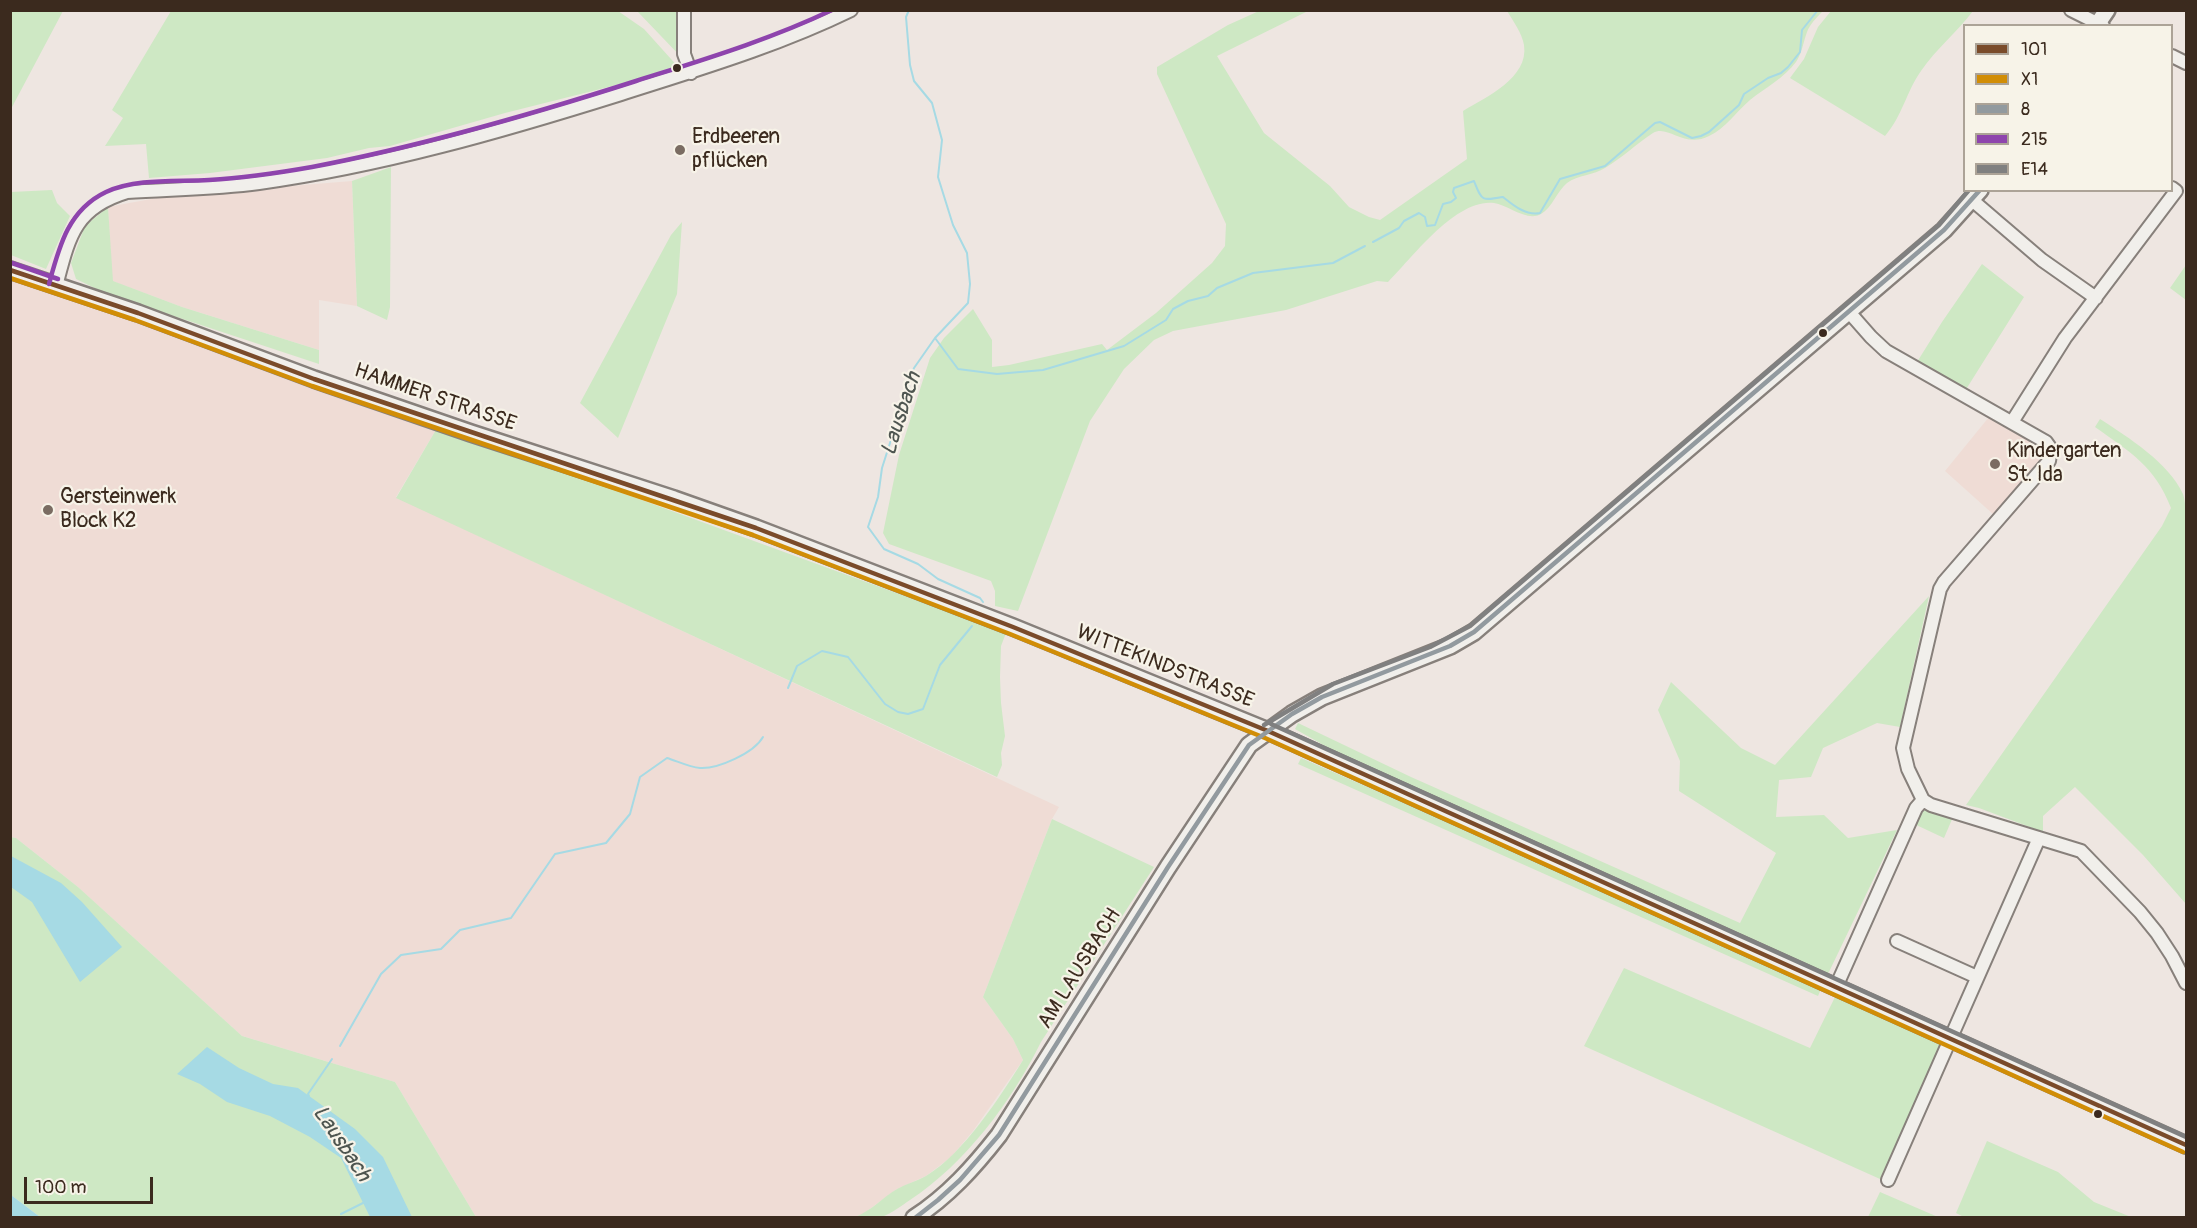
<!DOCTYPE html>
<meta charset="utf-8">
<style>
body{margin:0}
#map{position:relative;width:2197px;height:1228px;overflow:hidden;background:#eee6e1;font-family:Pangolin,sans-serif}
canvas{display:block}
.frame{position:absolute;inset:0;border:12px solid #3b2a1e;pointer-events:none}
.legend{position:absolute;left:1963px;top:24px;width:210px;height:168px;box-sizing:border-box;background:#f7f3e8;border:2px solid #aca397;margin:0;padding:8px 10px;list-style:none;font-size:18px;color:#3b2a1e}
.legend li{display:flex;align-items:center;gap:12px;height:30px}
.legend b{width:30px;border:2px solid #aca397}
.scale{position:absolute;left:24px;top:1177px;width:129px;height:27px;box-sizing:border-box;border:3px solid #3b2a1e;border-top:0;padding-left:8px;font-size:18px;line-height:21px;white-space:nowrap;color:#3b2a1e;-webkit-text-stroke:4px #f7f3e8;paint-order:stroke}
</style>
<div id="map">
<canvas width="2197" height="1228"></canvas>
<div class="frame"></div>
<ul class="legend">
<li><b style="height:8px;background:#7a4b2a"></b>101</li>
<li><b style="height:8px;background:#d18d06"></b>X1</li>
<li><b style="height:8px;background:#929a9f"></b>8</li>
<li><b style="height:8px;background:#8e44ad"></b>215</li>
<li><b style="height:8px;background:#808080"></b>E14</li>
</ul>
<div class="scale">100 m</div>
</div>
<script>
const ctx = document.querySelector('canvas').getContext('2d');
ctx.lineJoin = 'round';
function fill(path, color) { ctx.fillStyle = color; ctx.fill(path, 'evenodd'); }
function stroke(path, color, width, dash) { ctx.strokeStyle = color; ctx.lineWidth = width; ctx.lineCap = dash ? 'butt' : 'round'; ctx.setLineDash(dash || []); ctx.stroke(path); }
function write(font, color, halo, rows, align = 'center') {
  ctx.font = font + ' Pangolin,sans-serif'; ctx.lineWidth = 4.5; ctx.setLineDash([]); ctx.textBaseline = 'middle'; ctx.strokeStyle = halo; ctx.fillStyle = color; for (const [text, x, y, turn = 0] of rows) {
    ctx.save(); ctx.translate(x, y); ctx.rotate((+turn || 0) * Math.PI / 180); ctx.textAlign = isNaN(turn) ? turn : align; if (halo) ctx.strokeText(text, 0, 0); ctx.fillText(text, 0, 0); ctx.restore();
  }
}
fill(new Path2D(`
 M352 181 357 306 319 300V350L182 307 112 281 108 207 167 196Z
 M10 276 40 289 437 428 396 497 1059 807 1052 819 983 997 1013 1039 1023 1060 973 1131 951 1157 926 1176 897 1189 863 1214 855 1217H476L395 1082 242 1036 78 887 16 838 11 837Z
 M1989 417 2043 448 2046 456 1994 515 1945 471Z`), '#efdcd5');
fill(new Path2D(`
 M11 10 63 11 11 109 10 11Z
 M171 11H618L644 29 680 69 505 113 390 146 369 148 327 158 210 173 149 178 146 144 105 146 123 118 112 110Z
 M637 11H683L684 60Z
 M1259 11H1308L1217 56 1264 133 1330 186 1349 207 1369 217 1380 220 1467 159 1463 111C1486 97 1529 78 1524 45 1522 33 1513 21 1507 11H1823C1817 17 1810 24 1807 32 1803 43 1802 53 1796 62 1784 78 1765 88 1750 100 1736 112 1726 128 1709 136 1684 149 1668 124 1653 133 1636 144 1622 158 1605 168 1594 175 1578 175 1567 183 1557 191 1552 208 1541 214 1527 222 1508 205 1494 203 1456 198 1412 258 1388 282L1377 281 1286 310 1173 331 1154 340 1124 369 1090 421 1018 611 995 606V591L991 581 889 544 883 533 899 455 930 358 944 338 973 309 992 340V367L1009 365 1102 344 1107 350 1156 313 1212 263 1225 246 1226 224 1157 74V67L1228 25Z
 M1831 11V10L1973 11C1957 32 1936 49 1921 71 1906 92 1903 115 1885 136L1790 78 1804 59 1818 27Z
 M391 167 390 307 387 320 357 306 352 181Z
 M52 190 57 203 70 216 46 269 11 255V192Z
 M108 207 113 281 182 307 319 350V364L107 294 76 279 71 263 85 226Z
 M682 222 677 294 618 438 580 403 671 235Z
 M1982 264 2024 297 1965 391 1917 362 1942 322Z
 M2186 265V300L2170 288Z
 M2100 419C2129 438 2168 462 2183 494 2186 503 2186 517 2186 527V904L2143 855 2075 787 2043 816V832L1979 808 1966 805 2162 526 2171 508C2155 466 2130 452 2095 427Z
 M437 428 628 495 1006 633 1001 646 1000 677 1001 703 1005 736 1001 753 1002 765 997 777 396 498Z
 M1929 596 1900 727 1877 723 1823 748 1811 777 1779 780 1776 817 1824 815 1848 838 1897 830 1828 974 1334 751 1295 729 1298 723 1411 777 1740 923 1776 853 1679 791 1680 761 1658 710 1671 682 1741 748 1775 765Z
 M1301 758 1466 830 1821 989 1818 996 1298 764Z
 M1923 810 1953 817 1944 838 1912 823 1916 814Z
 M1052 819 1154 867 1041 1042C1012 1101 965 1164 910 1200 901 1206 892 1213 882 1217 875 1219 863 1218 855 1217 871 1211 882 1198 897 1189 906 1184 917 1181 926 1176 964 1153 1000 1097 1023 1060L1013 1039 983 997Z
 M10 837 16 838 78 887 242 1036 395 1082 476 1217H40L11 1195Z
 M1624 968 1810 1048 1835 997 1941 1045 1880 1179 1584 1046Z
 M1987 1141 2058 1172 2094 1202 2131 1217 1966 1218 1956 1213Z
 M1880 1192 1938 1217H1868Z`), '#cee8c4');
fill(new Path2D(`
 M11 856 61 883 82 902 122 947 80 982 32 902 11 887Z
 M207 1047 239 1068 273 1084 298 1088 355 1129 383 1157 412 1217H370L341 1158 310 1137 270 1116 227 1102 200 1084 177 1074Z
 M11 1195 40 1217H11Z`), '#a6dae4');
stroke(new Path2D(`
 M909 10 906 17 910 65 914 81 932 103 942 140 938 177 953 225 967 253 970 284 968 303 935 338 914 368 882 468 878 497 868 527 884 549 918 564 938 579 980 598 983 602
 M1373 242 1399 228 1404 221 1419 213 1425 217 1427 226 1435 225 1443 204 1451 202 1456 198 1453 192 1454 188 1474 181C1482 201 1481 201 1503 197 1513 205 1526 216 1540 213L1560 179 1605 166 1655 123 1660 122 1692 138 1701 136 1709 132 1739 105 1744 94 1768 78 1781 73 1788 67 1800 52 1802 30 1818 10
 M935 338 958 369 997 374 1043 370 1124 346 1166 320 1173 309 1188 301 1208 296 1217 288 1253 273 1333 263 1365 246
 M788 688 797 666 822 651 848 657 885 704 898 712 908 714 923 709 940 665 972 626
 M340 1046 381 974 401 955 441 949 460 930 511 918 555 854 606 843 630 814 640 777 667 758C677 761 689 767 700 768 718 769 754 753 763 737
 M309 1096 308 1094 332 1059
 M341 1214 365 1202`), '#a6dae4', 2);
const minor = new Path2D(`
 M684 10V54L691 73
 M2071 10 2103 26
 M2172 56 2186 63
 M1972 200 2042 260 2096 298
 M56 286C69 237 74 208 127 192 171 189 215 189 259 183 382 166 503 131 621 94 699 69 777 46 851 10
 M1849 312 1871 337 1886 351 2046 442 2051 449 2049 461 1944 582 1940 589 1903 748 1908 769 1923 800
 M2012 422 2065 338 2176 191 2172 188
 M1923 800 1931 805 2081 851 2140 912 2157 933 2172 956 2186 983
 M1897 941 1977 977
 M1836 987 1916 808 1923 800
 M1888 1180 2039 838`);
const major = new Path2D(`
 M2096 26 2107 10
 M10 270 138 313 314 379 471 433 674 499 756 528 1013 627 1268 731 2186 1145
 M914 1218C948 1196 974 1167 999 1135L1168 867 1249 745 1292 714 1322 697 1450 646 1474 632 1944 230 1980 190`);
stroke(minor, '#87807b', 16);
stroke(major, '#87807b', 20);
stroke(minor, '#f1efeb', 12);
stroke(major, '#f1efeb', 15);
stroke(new Path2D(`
 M10 270 138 313 314 379 756 528 1013 627 1268 731 2186 1145`), '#7a4b2a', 4.5);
stroke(new Path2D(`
 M10 278 135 320 312 386 753 535 1010 634 1265 738 2183 1152`), '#d18d06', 4.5);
stroke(new Path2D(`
 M915 1218 938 1200 960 1180 999 1135 1168 867 1249 745 1292 714 1322 697 1450 646 1474 632 1944 230 1980 190`), '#929a9f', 4.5);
stroke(new Path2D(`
 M12 263 58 279
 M49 284C59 247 68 210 106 192 137 178 176 182 209 180 244 178 278 173 312 167 422 146 530 115 636 81 702 60 769 40 832 10`), '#8e44ad', 4.5);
stroke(new Path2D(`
 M1271 724 2186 1137
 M1264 725 1333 684 1430 647 1470 626 1939 225 1969 190`), '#808080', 4.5);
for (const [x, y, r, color] of [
 [677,68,5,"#3b2a1e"],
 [680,150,6,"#7a6c62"],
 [1823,333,5,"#3b2a1e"],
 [1995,464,6,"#7a6c62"],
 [48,510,6,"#7a6c62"],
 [2098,1114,5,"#3b2a1e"]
]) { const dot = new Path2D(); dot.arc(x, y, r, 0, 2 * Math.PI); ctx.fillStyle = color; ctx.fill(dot); stroke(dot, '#f7f3e8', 2); }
write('21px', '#3b2a1e', '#f7f3e8', [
 ["Erdbeeren",692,138],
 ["pflücken",692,162],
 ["Kindergarten",2007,452],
 ["St. Ida",2007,476],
 ["Gersteinwerk",60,498],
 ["Block K2",60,522]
], 'left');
write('21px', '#3b2a1e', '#f7f3e8', [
 ["HAMMER STRASSE",435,398,19],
 ["WITTEKINDSTRASSE",1165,667,22],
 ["AM LAUSBACH",1080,969,-58]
]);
write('italic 22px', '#4e5550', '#f7f3e8', [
 ["Lausbach",902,414,-72],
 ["Lausbach",341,1144,56]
]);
</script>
